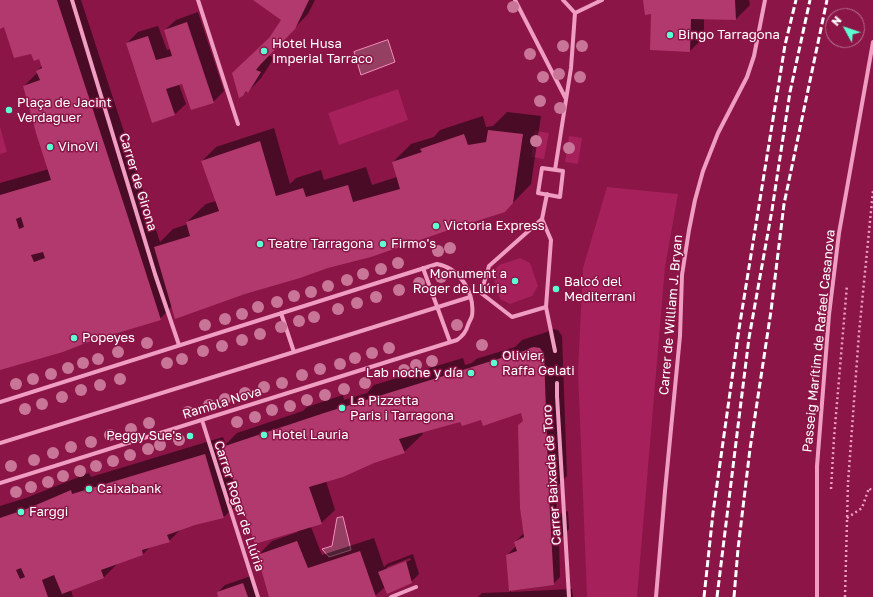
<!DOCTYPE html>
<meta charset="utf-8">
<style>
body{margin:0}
#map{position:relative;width:873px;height:597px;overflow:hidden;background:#8a1546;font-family:"Golos Text",sans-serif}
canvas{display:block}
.north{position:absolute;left:825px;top:8px;width:40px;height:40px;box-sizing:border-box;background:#8a1546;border:1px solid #b97390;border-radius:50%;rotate:310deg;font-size:11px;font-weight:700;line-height:16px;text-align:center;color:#fff}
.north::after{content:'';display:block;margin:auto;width:14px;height:18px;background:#5bffd2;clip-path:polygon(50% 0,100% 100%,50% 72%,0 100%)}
</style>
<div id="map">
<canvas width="873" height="597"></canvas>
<div class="north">N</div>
</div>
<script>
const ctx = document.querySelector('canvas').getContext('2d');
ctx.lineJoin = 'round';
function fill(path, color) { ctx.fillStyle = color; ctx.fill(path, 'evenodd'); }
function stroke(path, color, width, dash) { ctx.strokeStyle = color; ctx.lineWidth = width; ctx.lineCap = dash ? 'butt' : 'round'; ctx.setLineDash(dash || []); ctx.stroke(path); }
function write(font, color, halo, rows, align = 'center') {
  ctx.font = font + ' "Golos Text",sans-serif'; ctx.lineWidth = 3; ctx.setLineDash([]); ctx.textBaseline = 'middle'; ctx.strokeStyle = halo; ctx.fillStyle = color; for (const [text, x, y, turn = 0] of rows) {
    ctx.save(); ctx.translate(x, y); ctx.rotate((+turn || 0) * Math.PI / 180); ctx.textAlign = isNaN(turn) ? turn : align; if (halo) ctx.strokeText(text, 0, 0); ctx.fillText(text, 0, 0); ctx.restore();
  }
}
fill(new Path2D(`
 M398 89 408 120 339 145 328 113Z
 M0 127 7 152 0 154Z
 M535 131 549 133 544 159 531 157Z
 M569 136 582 138 578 164 565 162Z
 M607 187 678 194 665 267 637 597H587L578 371 583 268Z
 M520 258 530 263 538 286 532 296 510 304 500 299 492 274 499 265Z`), '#a6205b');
const water = new Path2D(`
 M388 40 395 62 361 75 354 52Z
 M343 517 351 550 329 557 322 549 332 546 337 518Z`);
fill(water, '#953f63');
stroke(water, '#f28fbc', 1);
fill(new Path2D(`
 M0 0H81L160 242 173 229 188 224 187 222 206 204 216 201 202 161 216 147 274 128 290 184 296 178 321 170 324 180 366 167 372 185 397 177 393 162 411 144 434 137 440 130 483 116 486 127 493 126 507 112 541 116 531 184 505 211 172 306 160 319 0 369V183L49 169 24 86 38 72 37 71 42 66 39 58 32 52 5 26 0 28Z
 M255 0H315L308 14 274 49 269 55 274 58 261 78 248 92 247 91 243 95 270 37 282 20Z
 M644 0H749L750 5 736 19H704V37L690 51Z
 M198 12 224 91 213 102 183 83 179 85 186 104 175 114 127 43 138 32 158 26 167 50 171 49 165 30 176 20Z
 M553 329 558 330 562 336 567 476 556 487 557 515 568 511 569 529 559 540 560 577 553 584 511 590V592L572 589 573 597H478L482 593 510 592 507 555 514 548 516 547 515 542 524 533V420L522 412 461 420 422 432 423 434 404 452 373 462 326 481 335 510 321 523 311 527 322 555 374 538 384 567 387 564 413 554 419 574 411 582 385 587 374 597H270L258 555 272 541 298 532 297 530 241 500 224 517 182 528 169 541 150 547 143 554 118 563 104 577 71 590 73 597H0V506L26 498 89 473 91 477 223 437 226 444 237 433 303 411 307 407 343 395 344 400 367 393 374 385 463 358 465 365 472 363 476 359 515 347 522 340 547 332 550 330ZM410 558 411 560 387 569V567Z
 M251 576 258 597H219L218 592 225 585Z`), '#0007');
fill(new Path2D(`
 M0 0H57L128 217 161 320 91 341 63 352 0 370V195L51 180 36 133 23 86 40 80 36 71 42 68 39 59 34 61 31 54 14 58 4 27 0 29ZM21 217 24 227 19 229 16 219ZM43 252 45 258 34 262 31 255Z
 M253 0H309L295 29 260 65 256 70 261 72 248 93 246 91 243 96 239 98 232 73 269 38 281 20Z
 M643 0H735L736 20 691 19 690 52 650 50 651 14 645 15Z
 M187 22 214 103 191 110 182 84 166 89 175 115 152 123 126 43 148 36 156 60 172 56 164 30Z
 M488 130 523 134 513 203 505 212 446 231 371 257 328 268 300 278 245 294 175 319 154 247 190 236 186 222 219 211 201 161 260 141 276 196 303 188 306 197 348 185 353 202 400 189 392 162 422 152 420 149 464 134 468 145 486 142Z
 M534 347 540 348 544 354 549 496 554 585 509 591 506 555 517 551 514 542 524 537 520 508 518 425 523 421 521 413 483 426 481 420 462 426 460 422 399 439 405 453 374 463 343 477 309 487 322 524 255 544 222 447 324 413 527 350 530 348Z
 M205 454 224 518 195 525 167 535 170 542 142 550 143 555 101 570 104 578 62 594 54 575 42 580 48 597H0V518L29 508 71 490 72 494ZM21 568 25 577 20 579 16 570Z
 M297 541 308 568 360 551 376 597H269L257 555Z
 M406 561 412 583 387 594 378 572Z
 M243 583 248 597H218L217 592Z`), '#b2396d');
stroke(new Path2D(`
 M831 489 834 438 847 285
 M847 518 862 508 869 488 873 492
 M845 597 848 483 859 333 873 191`), '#ef9dc1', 2.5, [2, 3]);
stroke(new Path2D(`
 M72 0 155 274 179 345
 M198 0 238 124
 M515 0 566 99
 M575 13 602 0
 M542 168 563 171 560 197 538 193Z
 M555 170 571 68 575 13 563 0
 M542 219 489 266 481 293 512 317 546 307
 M542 219 551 240 546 307 555 351
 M542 219 547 194
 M423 268 450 342
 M281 313 294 352 470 297
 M557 383V396L569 597
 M0 402 437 264C460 268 475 293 472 316 471 319 469 322 468 325 466 332 463 336 457 340L0 483
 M202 420 258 597
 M0 443 294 352
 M391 597 416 587
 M656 597 665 491 680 336 682 275 689 230 695 200 703 171 718 133 747 77 754 56 765 0
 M817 597V466L829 315 839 233 873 42`), '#ef9dc1', 4);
stroke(new Path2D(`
 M704 597 713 513 739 329 785 45 796 0
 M717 597 739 418 749 338 772 210 790 92 810 0
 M734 597 738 549 750 449 771 311 784 204 827 0`), '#fff', 3, [7, 3]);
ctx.fillStyle = '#c87598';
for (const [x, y] of [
 [513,7],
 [563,46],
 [582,46],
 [530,54],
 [559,74],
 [543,77],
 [580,77],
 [540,101],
 [560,108],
 [536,141],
 [569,148],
 [450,248],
 [438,251],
 [398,263],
 [381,269],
 [363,274],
 [441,277],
 [347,280],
 [419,283],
 [328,286],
 [399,290],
 [311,292],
 [294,296],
 [376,297],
 [277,302],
 [357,303],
 [258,307],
 [338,309],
 [242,314],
 [314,317],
 [225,319],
 [299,321],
 [205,325],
 [457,325],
 [281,327],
 [260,334],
 [242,340],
 [147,343],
 [482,345],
 [222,346],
 [389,348],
 [203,351],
 [118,352],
 [372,353],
 [355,358],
 [98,359],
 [182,359],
 [432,361],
 [83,363],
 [167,363],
 [340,364],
 [416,365],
 [68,368],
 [320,369],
 [404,370],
 [51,374],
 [302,375],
 [33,379],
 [120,379],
 [282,383],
 [365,383],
 [16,384],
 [100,385],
 [264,387],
 [344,389],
 [81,390],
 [245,393],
 [325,395],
 [62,397],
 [225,399],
 [307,400],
 [42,404],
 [209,405],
 [290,406],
 [25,409],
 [272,410],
 [188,412],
 [255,417],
 [237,422],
 [149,423],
 [131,429],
 [110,435],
 [179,440],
 [91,442],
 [160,445],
 [71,447],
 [148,449],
 [53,453],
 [130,455],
 [34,460],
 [113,461],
 [11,466],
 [96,466],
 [80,471],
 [63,476],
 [48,482],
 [31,487],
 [16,492]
]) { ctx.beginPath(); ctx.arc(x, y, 6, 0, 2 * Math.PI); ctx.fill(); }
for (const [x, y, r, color] of [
 [670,35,4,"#5bffd2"],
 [264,51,4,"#5bffd2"],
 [9,110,4,"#5bffd2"],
 [50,147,4,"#5bffd2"],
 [436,226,4,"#5bffd2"],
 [260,244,4,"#5bffd2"],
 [383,244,4,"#5bffd2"],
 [515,281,4,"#5bffd2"],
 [556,289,4,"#5bffd2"],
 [74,338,4,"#5bffd2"],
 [494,363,4,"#5bffd2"],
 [471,373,4,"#5bffd2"],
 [342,408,4,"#5bffd2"],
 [264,435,4,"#5bffd2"],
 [190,436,4,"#5bffd2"],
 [89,489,4,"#5bffd2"],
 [21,512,4,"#5bffd2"]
]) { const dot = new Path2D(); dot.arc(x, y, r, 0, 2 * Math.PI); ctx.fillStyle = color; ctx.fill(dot); stroke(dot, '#8a1546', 1.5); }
write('13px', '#fff', '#8a1546', [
 ["Bingo Tarragona",678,35],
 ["Hotel Husa",272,44],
 ["Imperial Tarraco",272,59],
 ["Plaça de Jacint",17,103],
 ["Verdaguer",17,118],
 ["VinoVi",58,147],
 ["Victoria Express",444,226],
 ["Teatre Tarragona",268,244],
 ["Firmo's",391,244],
 ["Monument a",507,274,"right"],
 ["Roger de Llúria",507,289,"right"],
 ["Balcó del",564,282],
 ["Mediterrani",564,297],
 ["Popeyes",82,338],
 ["Olivier,",502,356],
 ["Raffa Gelati",502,371],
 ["Lab noche y día",463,373,"right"],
 ["La Pizzetta",350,401],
 ["Paris i Tarragona",350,416],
 ["Hotel Lauria",272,435],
 ["Peggy Sue's",182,436,"right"],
 ["Caixabank",97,489],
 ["Farggi",29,512]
], 'left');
write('13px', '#fff', '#8a1546', [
 ["Carrer de Girona",138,182,73],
 ["Carrer de William J. Bryan",671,315,-85],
 ["Passeig Marítim de Rafael Casanova",819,341,-84],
 ["Rambla Nova",222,403,-17],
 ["Carrer Baixada de Toro",552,475,-94],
 ["Carrer Roger de Llúria",239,506,72]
]);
</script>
